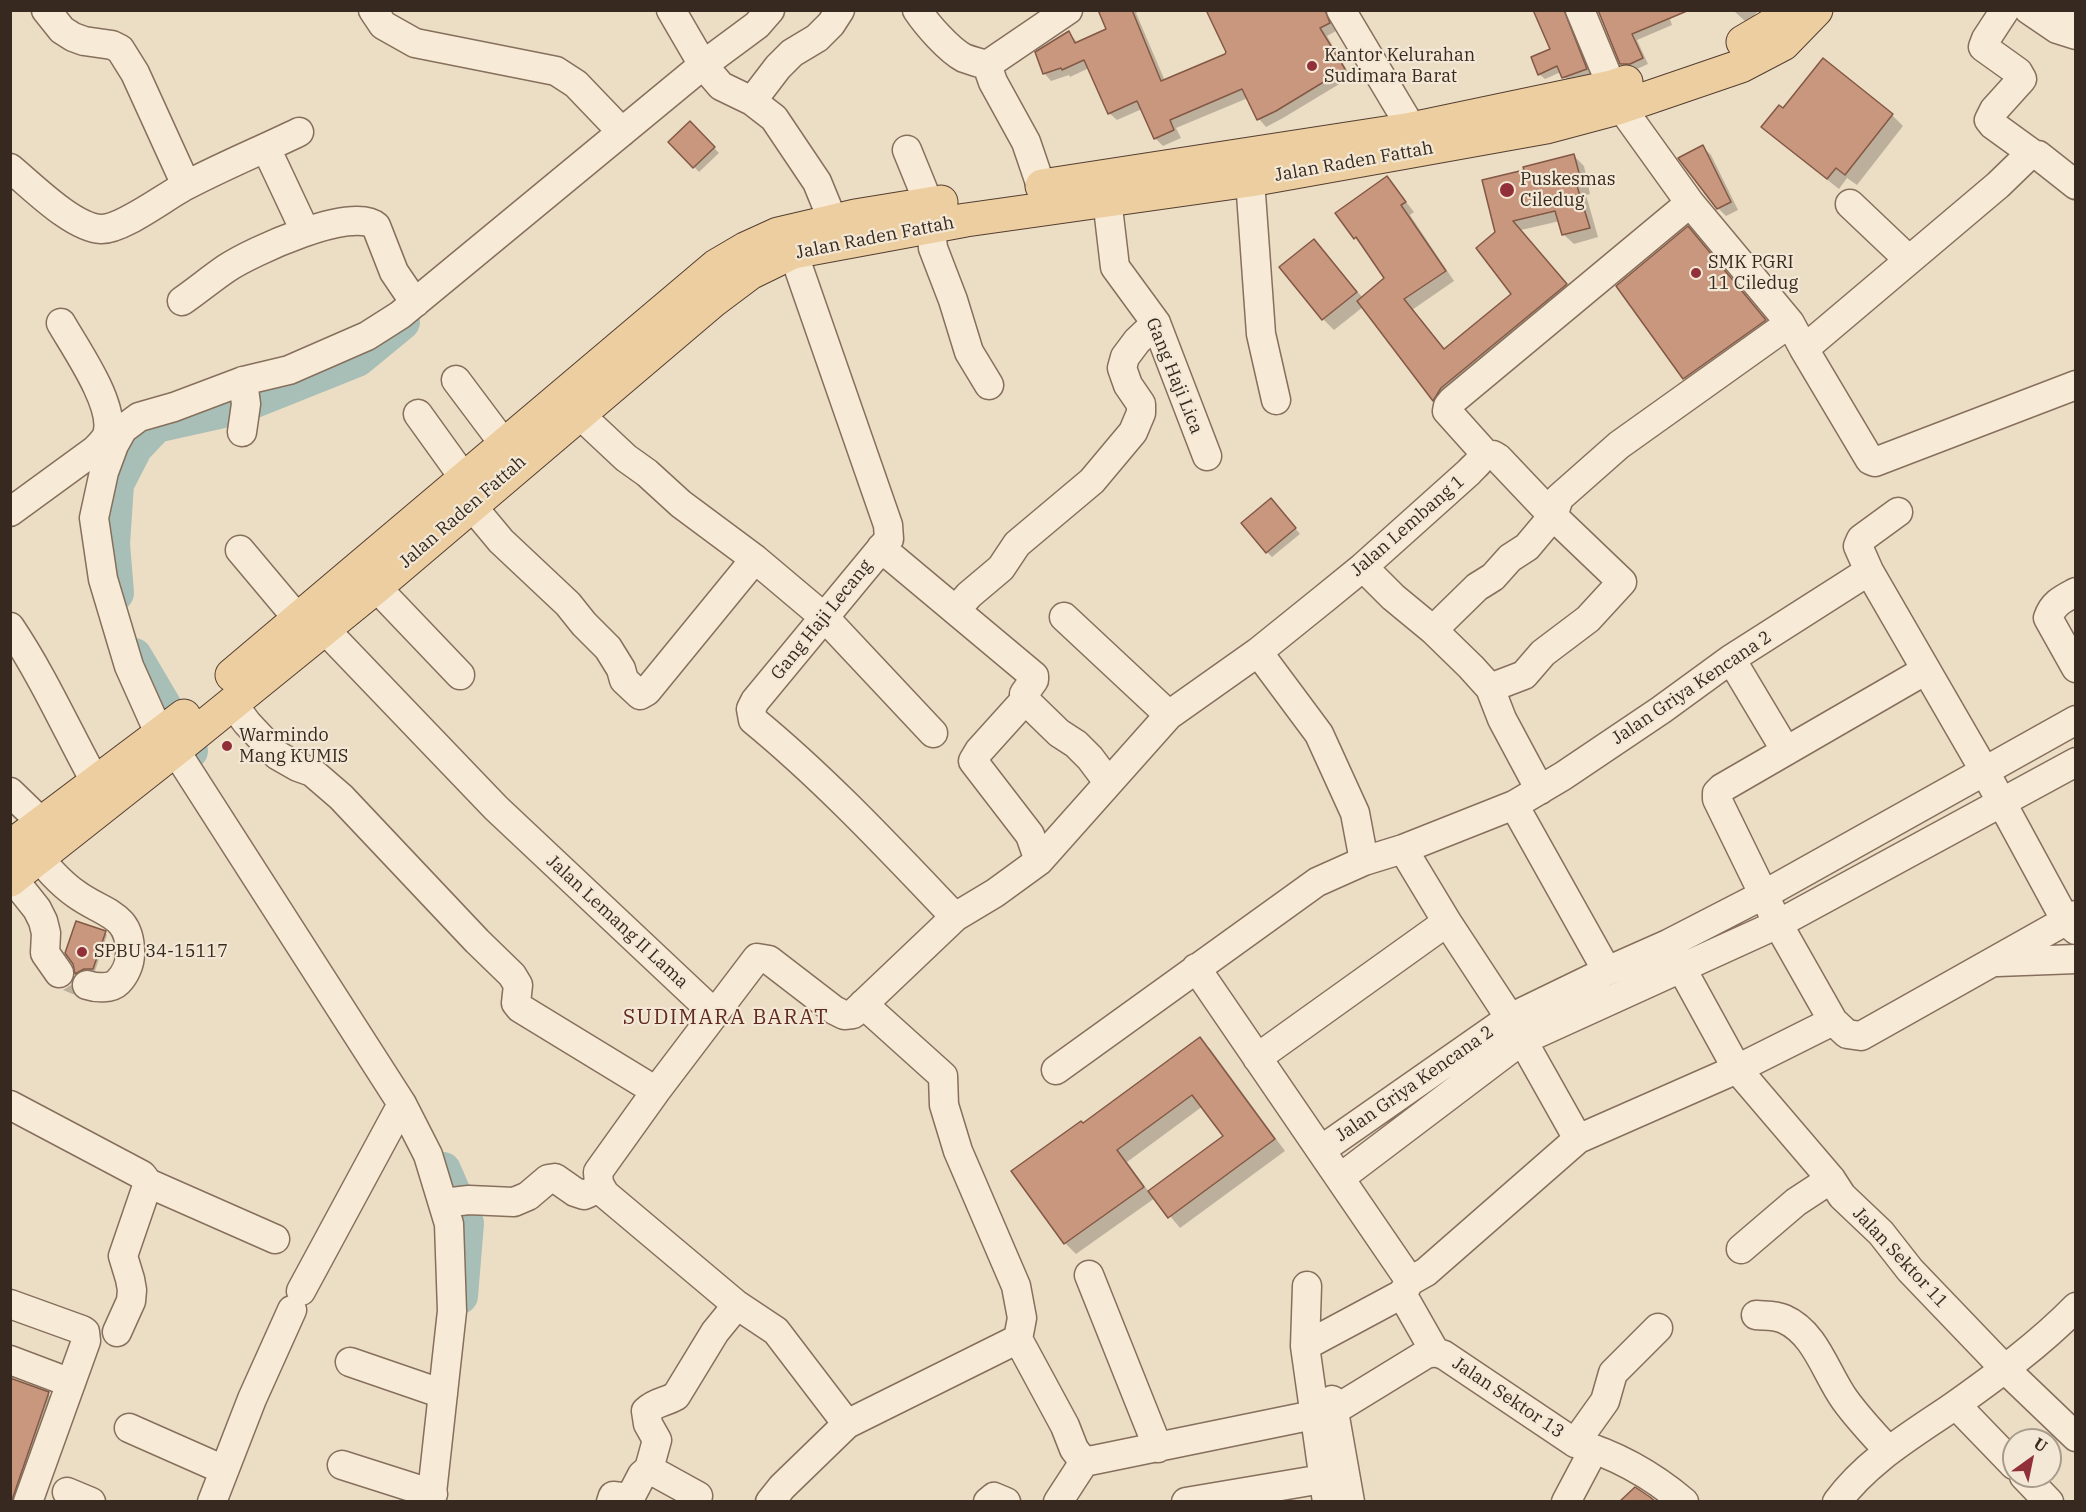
<!DOCTYPE html>
<style>
body{margin:0}
#map{position:relative;width:2086px;height:1512px;overflow:hidden;background:#ecddc5;font-family:"IBM Plex Serif",serif}
canvas{display:block}
.frame{position:absolute;inset:0;border:12px solid #37291f;pointer-events:none}
.north{position:absolute;left:2002px;top:1428px;width:60px;height:60px;box-sizing:border-box;background:#f3e8d5;border:2px solid #a89c8c;border-radius:50%;rotate:33deg;font-size:16px;font-weight:700;line-height:24px;text-align:center;color:#37291f}
.north::after{content:'';display:block;margin:auto;width:21px;height:27px;background:#913038;clip-path:polygon(50% 0,100% 100%,50% 72%,0 100%)}
</style>
<div id="map">
<canvas width="2086" height="1512"></canvas>
<div class="frame"></div>
<div class="north">U</div>
</div>
<script>
const ctx = document.querySelector('canvas').getContext('2d');
ctx.lineJoin = 'round';
function fill(path, color) { ctx.fillStyle = color; ctx.fill(path, 'evenodd'); }
function stroke(path, color, width, dash) { ctx.strokeStyle = color; ctx.lineWidth = width; ctx.lineCap = dash ? 'butt' : 'round'; ctx.setLineDash(dash || []); ctx.stroke(path); }
function write(font, color, halo, rows, align = 'center') {
  ctx.font = font + ' "IBM Plex Serif",serif'; ctx.lineWidth = 4.5; ctx.setLineDash([]); ctx.textBaseline = 'middle'; ctx.strokeStyle = halo; ctx.fillStyle = color; for (const [text, x, y, turn = 0] of rows) {
    ctx.save(); ctx.translate(x, y); ctx.rotate((+turn || 0) * Math.PI / 180); ctx.textAlign = isNaN(turn) ? turn : align; if (halo) ctx.strokeText(text, 0, 0); ctx.fillText(text, 0, 0); ctx.restore();
  }
}
fill(new Path2D(`
 M1100 10H1141L1136 13 1165 81 1324 18 1326 10H1334L1332 19 1336 31 1327 36 1351 77 1283 118 1266 127 1259 119 1248 98 1176 128 1181 138 1163 146 1155 138 1142 109 1117 120 1109 113 1089 68 1070 77 1069 75 1051 81 1044 73 1069 33 1078 43 1108 30Z
 M1535 10H1570V23L1591 75 1569 83 1561 72 1545 79 1539 74 1552 50Z
 M1600 10H1689L1670 19 1672 25 1637 40 1648 64 1637 69H1628L1622 63Z
 M1733 10H1759L1747 23Z
 M1784 110 1892 115 1903 126 1857 185 1847 178 1839 189 1774 138 1763 127Z
 M690 123 719 153 699 172 670 142Z
 M1703 147 1711 155 1738 210 1726 216 1718 208Z
 M1574 156 1584 166 1590 194 1586 195 1598 237 1574 244 1564 235 1560 221 1521 230 1575 294 1443 409 1434 400 1363 307 1334 330 1323 319 1314 241 1363 298 1386 279 1337 213 1387 178 1414 212 1410 215 1454 281 1412 310 1445 350 1513 294 1496 233 1525 171Z
 M1699 239 1776 332 1695 389 1684 378Z
 M1276 505 1300 534 1272 557 1267 552Z
 M105 933 107 935 95 971 86 970 78 975 76 973Z
 M71 985 73 987 75 995 63 990Z
 M1200 1039 1211 1050 1285 1151 1180 1228 1155 1198 1076 1254 1065 1243 1013 1171 1083 1124ZM1203 1106 1225 1136 1149 1192 1127 1162Z
 M10 1379 48 1394 59 1405 25 1502H10Z`), '#0003');
stroke(new Path2D(`
 M116 593 112 544 116 484 135 447 156 425 237 407 357 359 402 322
 M134 656 190 751
 M443 1170 466 1223 460 1296`), '#a7bfb6', 36);
const building = new Path2D(`
 M1098 10H1132L1161 81 1225 54 1226 52 1206 10H1325L1330 23 1320 28 1345 69 1276 111 1257 120 1242 89 1170 120 1174 130 1154 139 1137 101 1108 114 1084 60 1062 70 1061 68 1043 74 1035 52 1069 31 1075 43 1106 29Z
 M1533 10H1564L1587 69 1562 78 1557 66 1538 75 1531 57 1550 49Z
 M1598 10H1687V11L1632 34 1643 58 1630 64H1620Z
 M1823 58 1893 114 1845 175 1836 168 1827 179 1761 127 1779 105 1783 108Z
 M690 121 715 147 693 168 668 142Z
 M1703 145 1731 202 1717 209 1678 158Z
 M1574 154 1582 184 1577 186 1590 228 1562 235 1555 211 1513 221 1567 284 1441 388 1433 401 1357 301 1384 278 1356 237 1354 239 1335 213 1387 176 1406 202 1401 205 1446 271 1404 299 1444 349 1511 294 1476 248 1495 232 1482 180 1524 170 1523 167Z
 M1688 226 1766 320 1683 379 1616 286Z
 M1314 239 1357 292 1322 320 1279 267Z
 M1271 498 1296 528 1266 553 1241 523Z
 M76 921 106 931 93 969H84L75 974 73 964 65 953Z
 M1200 1037 1275 1139 1168 1218 1148 1191 1223 1136 1192 1095 1117 1150 1144 1187 1064 1244 1011 1171 1081 1121 1083 1123Z
 M10 1378 49 1392 12 1500 10 1499Z
 M1635 1487 1650 1497 1656 1502H1619Z`);
fill(building, '#c8977e');
stroke(building, '#835844', 1.5);
const minor = new Path2D(`
 M46 10 62 30 73 37 84 41 112 45 120 49 135 73 186 185
 M373 10 383 25 415 43 556 71 576 84 622 132
 M671 10 703 65 721 86 752 101 774 118 817 182 833 221
 M917 10C927 25 949 50 964 58 972 61 980 63 987 65L1068 10
 M1341 10 1412 129
 M1580 10 1612 87
 M2005 10 1986 39 1983 47 2018 72 2022 79 1994 110 1989 120 1993 125 2033 154
 M2029 10 2057 29
 M2071 10 2057 29 2076 35
 M987 65 993 82 1026 142 1041 186
 M752 101 778 67 792 53 817 38 831 24 840 10
 M266 148 305 231
 M907 150 929 204
 M10 168C32 186 73 228 101 229 122 230 167 195 187 185 223 166 262 150 299 132
 M1250 180 1261 334 1276 400
 M1107 199 1115 267 1156 323 1207 456
 M1850 204 1909 260
 M931 227 933 248 953 300 969 352 989 385
 M793 252 888 525 889 539 755 701 751 709 753 720C826 780 890 849 955 917
 M182 301C198 290 212 278 227 268 251 252 353 205 376 226L394 272 415 303
 M1790 323 1804 349 1870 460 1875 462 2076 385
 M1804 349 1998 185 2029 155H2038L2076 185
 M456 380 504 444
 M418 414 464 478
 M579 414 626 458 647 473 681 504 755 559 825 618 933 733
 M242 432 246 404 243 381
 M1483 455H1493L1498 458 1553 516 1622 582 1588 619 1543 653 1524 675 1490 688
 M471 505 501 541 568 604 584 624 608 648 621 669 624 680 640 695 647 691 755 559
 M10 512 95 450C101 444 107 439 108 431 113 402 76 349 61 323
 M1898 512 1861 539 1858 546 1869 571 1984 770 2066 921 2076 930
 M881 548 1034 676V680L1024 694 1025 700 1059 733 1076 744 1090 758 1108 782
 M240 550 298 619
 M1363 567 1393 597 1433 630 1471 667 1490 688 1502 719 1540 790
 M376 587 460 675
 M2076 592C2063 599 2053 603 2048 618L2076 668
 M956 610 969 595 1001 568 1017 544 1092 481 1133 432 1141 413V404L1128 385 1122 368 1125 357 1137 341 1156 323
 M309 613 496 808 715 1014
 M1064 617 1169 715
 M10 627C47 682 73 744 106 801
 M1433 630 1477 587 1493 577 1510 558 1527 547 1553 516 1559 498 1619 445 1790 323 1690 203
 M1258 652 1319 734 1355 813 1364 861
 M1731 659 1786 751
 M1926 670 1722 788 1717 793V799L1778 924 1833 1021 1847 1034 1861 1036 2076 915
 M1025 700 979 751 973 761 1030 835 1039 861
 M232 703 247 723 277 755 298 767 312 772 341 797 477 941 512 975 518 985 516 1003 520 1008 656 1091
 M159 733 129 666 103 579 94 518 104 472 114 445 123 429 139 417 174 407 243 381 289 370 367 336 400 315 703 65 757 25 770 10
 M175 750 402 1104 428 1155 449 1224 452 1311 431 1502
 M10 792 41 822
 M1514 805 1607 971
 M25 841C41 860 56 880 76 894 103 914 131 913 130 954 130 964 125 975 118 982 111 989 96 988 87 985
 M1403 849 1447 922 1510 1018 1578 1139
 M10 875 37 909 43 921 46 933 45 953 59 973
 M1997 962 2076 959
 M1196 968 1410 1281
 M1682 969 1737 1069 1831 1179 1842 1196 1881 1233 1910 1270 2004 1368 2076 1437
 M863 1004 943 1076 944 1105 958 1151 1016 1286 1022 1318 1018 1339 1065 1426 1074 1449 1084 1462
 M1257 1058 1447 922
 M1056 1070 1317 882 1364 861 1403 849 1514 805 1563 776 1661 710 1731 659 1869 571
 M10 1105 142 1175 148 1183 123 1256 130 1279 132 1290 131 1301 117 1332
 M1321 1150 1510 1018 1607 971 1668 944 1765 894 2076 720
 M1340 1178 1521 1041 1778 924 2076 762
 M148 1183 275 1239
 M443 1203 469 1200 514 1202 528 1196 548 1179 555 1178 575 1192 584 1195 593 1191 599 1184
 M1741 1249 1796 1202 1831 1179
 M1089 1275 1158 1448
 M1307 1286 1305 1346 1327 1502
 M301 1291 402 1104
 M1402 1294 1435 1352
 M10 1304 82 1330 85 1332 86 1341 28 1502
 M1756 1315C1765 1316 1775 1315 1784 1319 1816 1333 1826 1374 1845 1400 1858 1418 1873 1434 1888 1450
 M1305 1346 1402 1294 1410 1281 1426 1272 1578 1139 1737 1069 1833 1021
 M10 1360 71 1383
 M350 1362 443 1394
 M1332 1400 1350 1502
 M1956 1405 2014 1465
 M847 1424 776 1331 737 1305 605 1194 599 1184 598 1172 656 1091 757 958 769 960 834 1010 844 1015 853 1014 955 917 995 893 1039 861 1169 715 1258 652 1325 598 1363 567 1469 472C1475 465 1484 460 1482 450L1447 411 1448 406 1452 401 1690 203 1621 107
 M129 1428 224 1470
 M1575 1443 1605 1401 1613 1373 1658 1328
 M342 1465 433 1494
 M649 1469 698 1496
 M2024 1476 2049 1502
 M67 1492 91 1502
 M212 1502 252 1399 292 1310
 M611 1502 613 1496 630 1498 642 1475 649 1469 657 1440 648 1424 646 1411C657 1401 664 1403 676 1396L715 1332 737 1305
 M770 1502 782 1487 847 1424 1018 1339
 M988 1502 994 1497 1006 1502
 M1058 1502 1084 1462 1333 1411 1426 1354 1435 1352 1444 1355 1575 1443C1614 1454 1652 1475 1684 1502
 M1186 1502 1340 1476
 M1566 1502 1594 1449
 M1837 1502C1868 1460 1912 1435 1954 1406 1996 1376 2040 1344 2076 1307`);
const major = new Path2D(`
 M1743 42 1772 25 1784 10
 M1042 186 1412 129 1612 87 1626 82
 M232 675 716 266 745 249 778 234 855 216 941 202
 M10 847 184 716
 M10 880 181 745 376 587 714 300 750 273 793 252 966 220 1250 180 1546 127 1621 107 1741 66 1783 44 1816 10`);
stroke(minor, '#866f5c', 31);
stroke(major, '#543e30', 35);
stroke(minor, '#f7ebd8', 28);
stroke(major, '#eccea0', 33);
for (const [x, y, r, color] of [
 [1312,66,6,"#913038"],
 [1507,190,8,"#913038"],
 [1696,273,6,"#913038"],
 [227,746,6,"#913038"],
 [82,952,6,"#913038"]
]) { const dot = new Path2D(); dot.arc(x, y, r, 0, 2 * Math.PI); ctx.fillStyle = color; ctx.fill(dot); stroke(dot, '#f3e8d5', 2); }
write('18px', '#37291f', '#f3e8d5', [
 ["Kantor Kelurahan",1324,56],
 ["Sudimara Barat",1324,77],
 ["Puskesmas",1520,180],
 ["Ciledug",1520,201],
 ["SMK PGRI",1708,263],
 ["11 Ciledug",1708,284],
 ["Warmindo",239,736],
 ["Mang KUMIS",239,757],
 ["SPBU 34-15117",94,952]
], 'left');
write('18px', '#37291f', '#f3e8d5', [
 ["Jalan Raden Fattah",1354,162,-10],
 ["Jalan Raden Fattah",875,238,-11],
 ["Gang Haji Lica",1174,376,68],
 ["Jalan Raden Fattah",463,512,-41],
 ["Jalan Lembang 1",1408,526,-41],
 ["Gang Haji Lecang",822,620,-51],
 ["Jalan Griya Kencana 2",1692,688,-34],
 ["Jalan Lemang II Lama",617,922,43],
 ["Jalan Griya Kencana 2",1415,1084,-35],
 ["Jalan Sektor 11",1900,1258,47],
 ["Jalan Sektor 13",1508,1398,34]
]);
ctx.letterSpacing = '1.5px';
write('21px', '#612a21', '#f3e8d5', [
 ["SUDIMARA BARAT",726,1018]
]);
ctx.letterSpacing = '0px';
</script>
